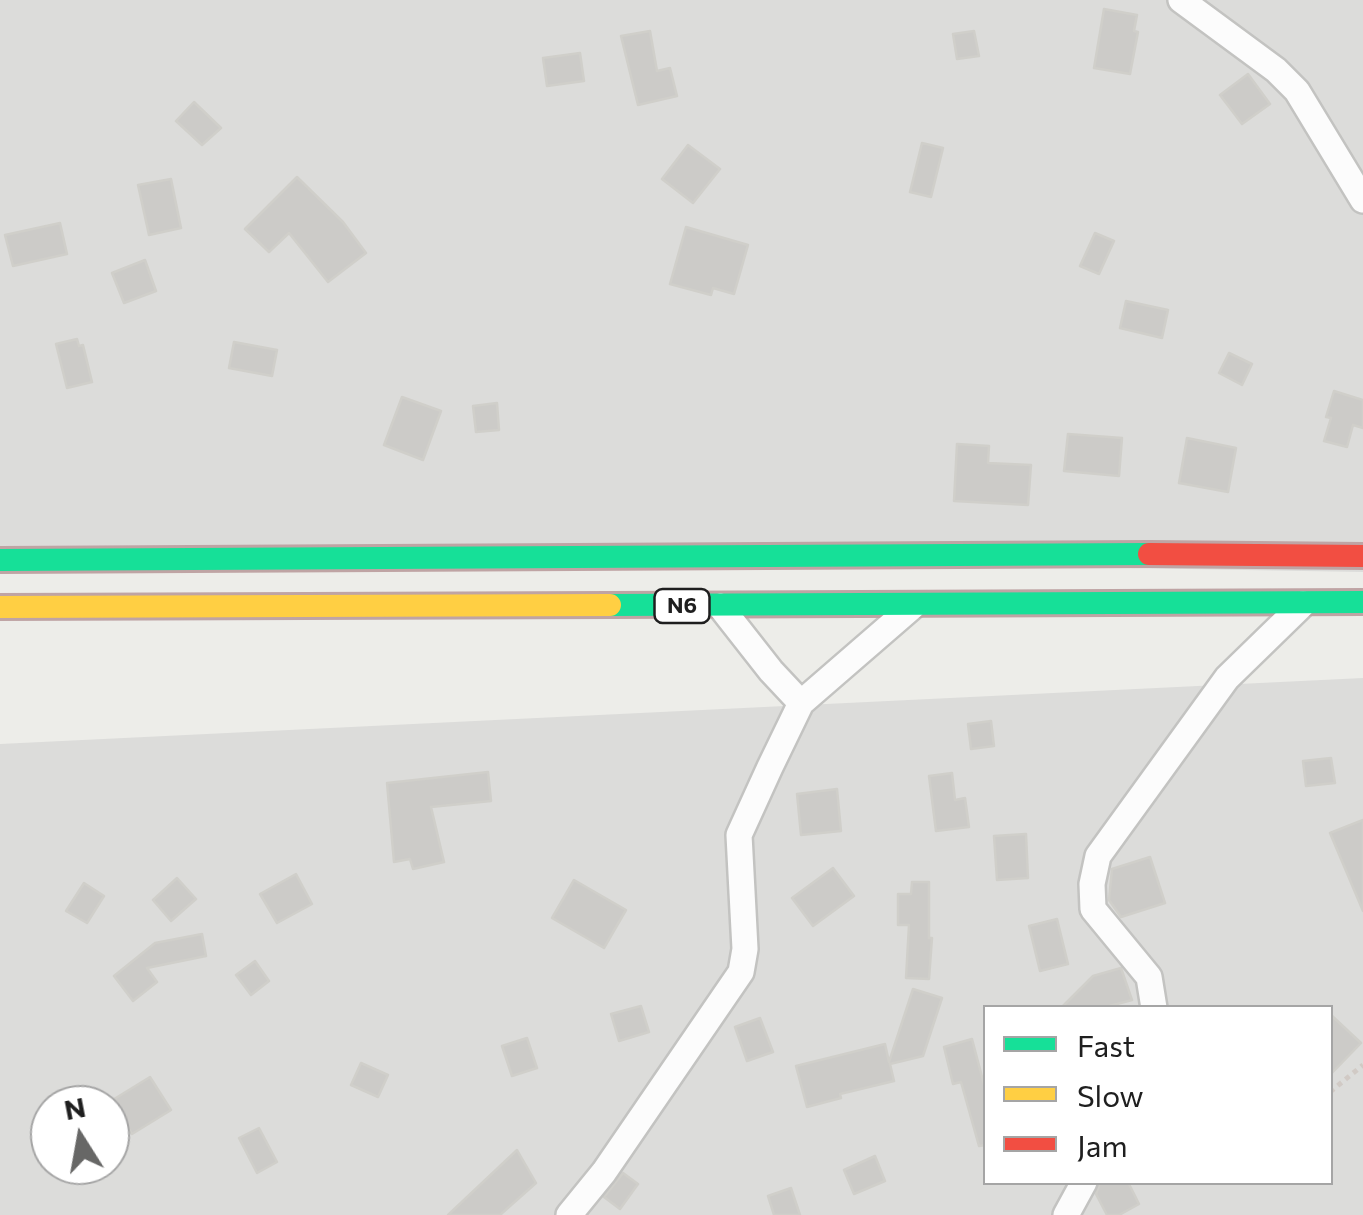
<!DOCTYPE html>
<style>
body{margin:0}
#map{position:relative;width:1363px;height:1215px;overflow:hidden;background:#edede9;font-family:Commissioner,sans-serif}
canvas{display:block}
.legend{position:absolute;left:983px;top:1005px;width:350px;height:180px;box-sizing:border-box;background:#fff;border:2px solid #a5a5a5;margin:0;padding:12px 18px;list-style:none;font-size:30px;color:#1f1f1f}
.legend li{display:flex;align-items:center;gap:20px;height:50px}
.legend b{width:50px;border:2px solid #a5a5a5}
.north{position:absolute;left:30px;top:1085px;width:100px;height:100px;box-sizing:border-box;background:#fff;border:2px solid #a5a5a5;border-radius:50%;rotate:349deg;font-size:28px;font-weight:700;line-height:40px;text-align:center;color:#1f1f1f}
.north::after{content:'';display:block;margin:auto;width:35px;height:45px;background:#676766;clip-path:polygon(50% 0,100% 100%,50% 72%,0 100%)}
</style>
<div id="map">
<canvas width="1363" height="1215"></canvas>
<ul class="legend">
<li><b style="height:12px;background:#16e098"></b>Fast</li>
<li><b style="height:12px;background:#ffcf43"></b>Slow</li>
<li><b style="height:12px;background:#f24e42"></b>Jam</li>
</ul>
<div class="north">N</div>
</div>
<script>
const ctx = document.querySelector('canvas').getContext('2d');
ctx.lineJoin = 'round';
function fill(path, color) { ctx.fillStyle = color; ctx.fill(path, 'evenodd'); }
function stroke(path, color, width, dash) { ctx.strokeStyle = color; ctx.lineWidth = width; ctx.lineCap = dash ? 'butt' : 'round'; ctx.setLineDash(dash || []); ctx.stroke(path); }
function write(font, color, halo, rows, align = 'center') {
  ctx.font = font + ' Commissioner,sans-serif'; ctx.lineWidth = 10; ctx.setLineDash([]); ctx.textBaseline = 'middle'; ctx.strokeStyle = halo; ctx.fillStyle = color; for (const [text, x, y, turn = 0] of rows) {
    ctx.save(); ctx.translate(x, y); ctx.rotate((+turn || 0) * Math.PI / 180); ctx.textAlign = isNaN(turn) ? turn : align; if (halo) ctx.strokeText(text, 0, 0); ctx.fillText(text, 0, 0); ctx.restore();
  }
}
fill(new Path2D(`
 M0 0H1363V572L0 549Z
 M1363 678V1215H0V744ZM986 1008H1330V1182H986ZM50 1105H110V1165H50Z`), '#dcdcda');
const building = new Path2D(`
 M1104 9 1137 15 1134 31 1138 32 1130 74 1094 68Z
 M650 31 657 71 670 68 677 96 638 105 621 36Z
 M974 31 979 56 957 59 953 34Z
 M580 53 584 81 547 86 543 58Z
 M1248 74 1270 104 1242 124 1220 95Z
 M194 102 221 128 202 145 176 121Z
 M922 143 943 148 931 197 910 192Z
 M688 145 720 169 693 203 662 179Z
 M297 177 343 222 366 253 328 282 289 233 269 252 245 229Z
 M171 179 181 228 149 235 138 185Z
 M60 223 67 254 13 266 5 235Z
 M686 227 748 245 734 294 713 288 711 295 670 284Z
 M1095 233 1114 241 1099 274 1080 266Z
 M145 260 156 291 124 303 112 273Z
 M1126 301 1168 310 1162 338 1120 328Z
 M77 339 79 346 83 345 92 382 67 388 56 344Z
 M234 342 277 350 272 376 229 368Z
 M1229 353 1252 364 1242 385 1219 373Z
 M1334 391 1363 400V428L1353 425 1347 447 1324 441 1331 418 1326 417Z
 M402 397 441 411 423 460 384 445Z
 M497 403 499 430 476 432 473 406Z
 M1068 434 1122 438 1119 476 1064 471Z
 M1187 438 1236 448 1228 492 1179 483Z
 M957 444 989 446 988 463 1031 465 1028 505 954 501Z
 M991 721 994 746 971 749 968 724Z
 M1331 758 1335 783 1306 786 1303 761Z
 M488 772 491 801 431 807 444 862 413 869 410 859 394 862 387 783Z
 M952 773 955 800 965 798 969 827 936 831 929 776Z
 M837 789 841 831 801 835 797 794Z
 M1363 820V911L1330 833Z
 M1026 834 1028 878 997 880 994 836Z
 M1150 857 1165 903 1121 917 1109 900 1112 869Z
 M833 868 854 896 813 926 792 898Z
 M296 874 312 904 277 923 260 894Z
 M177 878 196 899 171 921 153 900Z
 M574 880 626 910 604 948 552 918Z
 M912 882H929V938H932L929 979 906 978 909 925H898V894H911Z
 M84 883 104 896 87 923 66 911Z
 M1057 919 1068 964 1040 971 1029 926Z
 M202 934 206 956 147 968 157 982 133 1001 114 976 155 943Z
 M255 961 269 981 251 995 236 975Z
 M1121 968 1132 1000 1102 1008H1061L1093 976Z
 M913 989 942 998 923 1056 890 1064 894 1081 840 1094 841 1098 807 1107 796 1066 885 1044 889 1062Z
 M641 1006 649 1032 619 1041 611 1014Z
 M1330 1014 1361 1043 1330 1075Z
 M760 1018 773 1052 747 1061 735 1027Z
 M527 1038 537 1068 512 1076 502 1046Z
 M972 1039 986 1092V1145L979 1146 961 1082 953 1084 944 1047Z
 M361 1063 388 1075 378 1097 351 1085Z
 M150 1077 171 1110 132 1134 111 1101Z
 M259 1128 277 1162 257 1173 239 1138Z
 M517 1150 536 1183 500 1215H448Z
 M875 1156 885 1181 854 1194 844 1170Z
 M623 1173 638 1184 620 1209 604 1197Z
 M1100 1182H1128L1139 1204 1119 1215H1107L1096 1194Z
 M791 1188 800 1215H774L768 1196Z`);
fill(building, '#cccbc8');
stroke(building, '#d0cfca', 2.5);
const street = new Path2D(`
 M1181 0 1276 70 1297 91 1363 200
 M720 606 771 671 801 703
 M1154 1008 1149 977 1093 909 1092 884 1098 856 1227 678 1303 604
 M569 1215 604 1172 741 972 745 949 739 835 770 767 801 703 913 606
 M1066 1215 1084 1182`);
const fast = new Path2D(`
 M0 560 1149 554
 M610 605 1363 602`);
const slow = new Path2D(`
 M0 607 610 605`);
const jam = new Path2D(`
 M1149 554 1363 556`);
stroke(street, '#c3c3c1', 30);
stroke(fast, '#bfa4a4', 28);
stroke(slow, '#bfa4a4', 28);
stroke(jam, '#bfa4a4', 28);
stroke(new Path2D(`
 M1330 1092 1363 1065`), '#d1cac5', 5, [5, 5]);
stroke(street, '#fcfcfc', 25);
stroke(fast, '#16e098', 22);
stroke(slow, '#ffcf43', 22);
stroke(jam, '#f24e42', 22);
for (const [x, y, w] of [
 [682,606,55]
]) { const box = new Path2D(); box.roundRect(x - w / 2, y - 17, w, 34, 8); ctx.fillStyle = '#fff'; ctx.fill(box); stroke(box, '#1f1f1f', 2.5); }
write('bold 22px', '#1f1f1f', null, [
 ["N6",682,606]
]);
</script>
